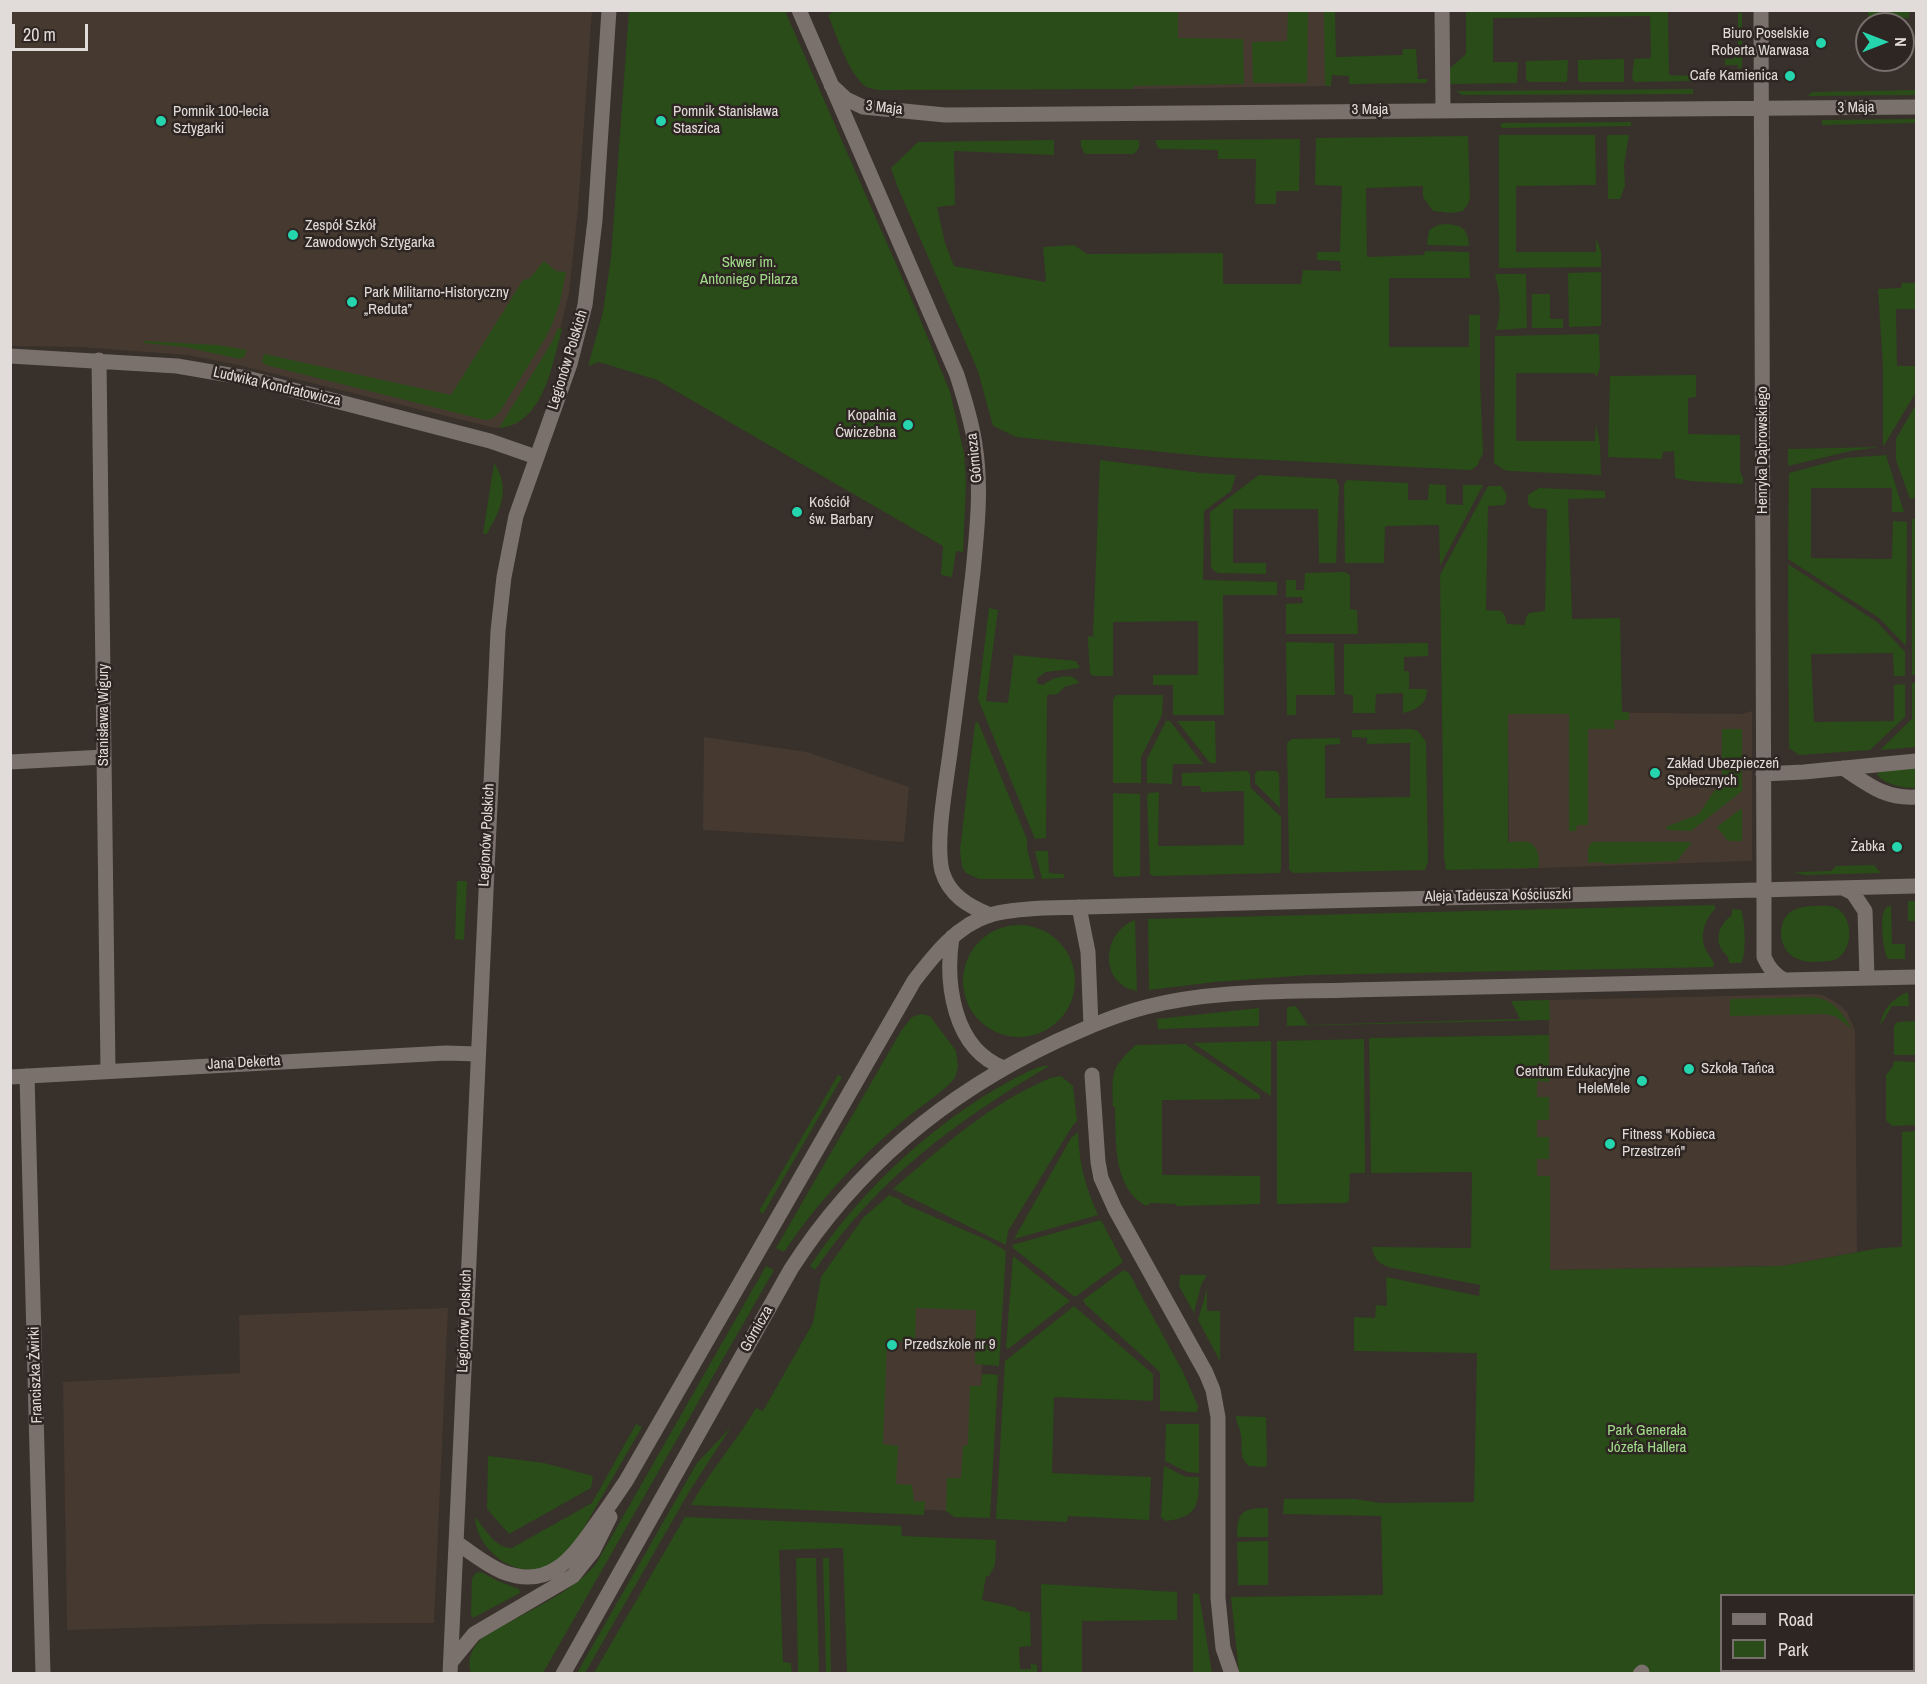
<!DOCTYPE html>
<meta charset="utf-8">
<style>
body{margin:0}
#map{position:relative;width:1927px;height:1684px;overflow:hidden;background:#38302b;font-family:"Archivo Narrow",sans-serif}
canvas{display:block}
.frame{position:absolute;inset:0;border:12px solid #e1dcd9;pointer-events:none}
.legend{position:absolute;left:1720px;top:1594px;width:195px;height:78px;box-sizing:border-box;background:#2e2622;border:2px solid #766f6b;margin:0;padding:8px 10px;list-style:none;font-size:18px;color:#e1dcd9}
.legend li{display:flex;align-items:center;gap:12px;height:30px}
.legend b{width:30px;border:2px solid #766f6b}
.north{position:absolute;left:1855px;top:12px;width:60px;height:60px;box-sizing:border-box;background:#2e2622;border:2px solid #766f6b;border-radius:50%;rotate:90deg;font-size:16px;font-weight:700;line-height:24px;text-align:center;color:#e1dcd9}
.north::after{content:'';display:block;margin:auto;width:21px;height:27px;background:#25d5ae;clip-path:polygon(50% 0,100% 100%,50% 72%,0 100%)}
.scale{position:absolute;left:12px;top:24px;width:76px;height:27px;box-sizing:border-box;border:3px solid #e1dcd9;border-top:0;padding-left:8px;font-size:18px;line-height:21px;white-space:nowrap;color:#e1dcd9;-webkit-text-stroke:4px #2e2622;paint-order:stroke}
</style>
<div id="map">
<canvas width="1927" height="1684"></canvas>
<div class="frame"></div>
<ul class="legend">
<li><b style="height:8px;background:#7a716c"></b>Road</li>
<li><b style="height:16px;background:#294c18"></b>Park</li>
</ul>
<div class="north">N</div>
<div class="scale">20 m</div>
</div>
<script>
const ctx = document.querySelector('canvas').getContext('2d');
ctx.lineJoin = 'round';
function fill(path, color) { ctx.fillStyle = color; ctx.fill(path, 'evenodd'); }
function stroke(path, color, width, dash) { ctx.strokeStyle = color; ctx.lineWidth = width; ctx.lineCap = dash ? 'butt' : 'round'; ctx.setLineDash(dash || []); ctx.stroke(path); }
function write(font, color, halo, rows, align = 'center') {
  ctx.font = font + ' "Archivo Narrow",sans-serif'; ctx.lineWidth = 5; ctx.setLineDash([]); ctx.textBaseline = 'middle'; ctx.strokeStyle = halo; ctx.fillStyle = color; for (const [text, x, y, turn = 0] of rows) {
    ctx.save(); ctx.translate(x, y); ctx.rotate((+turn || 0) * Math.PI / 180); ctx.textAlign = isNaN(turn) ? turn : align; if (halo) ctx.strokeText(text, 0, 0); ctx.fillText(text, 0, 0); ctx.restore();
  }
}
fill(new Path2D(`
 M11 11H592L578 209 569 293 550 370 532 410 516 424 499 428 491 427 238 365 187 355 80 347 11 346Z
 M1132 11H1329L1330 86 1133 89Z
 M1752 711V861L1509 869 1508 714 1569 713 1577 712 1742 714Z
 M704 737 807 752 909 787 904 842 703 830Z
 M1814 994 1823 995 1840 1005 1847 1012 1855 1030 1857 1252 1782 1266 1550 1270V1177L1537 1176V1159H1549V1137H1537V1120H1549V1097H1537V1081H1549V1000Z
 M987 1240 976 1512 717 1501 716 1493Z
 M448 1308 434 1623 266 1624 67 1630 63 1382 240 1373 239 1315Z`), '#463930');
fill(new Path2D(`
 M1663 10 1668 12V14L1669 75 1694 76V81L1634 82 1632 78 1634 59 1651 58 1650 16 1493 18V62H1518L1517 83 1450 84 1449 69 1466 54V11Z
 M629 11H785L918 314 950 392 964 453 966 483 963 552 956 551 952 577 941 575 943 546 657 380 599 362 588 366 603 312 611 257Z
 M835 11H1178V38L1243 39 1244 84 1133 86V89L897 90C888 90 877 91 869 88 851 82 836 33 828 15Z
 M1288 11H1308L1307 83H1253L1252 42 1287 41Z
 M1324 11H1335L1336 57 1402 55 1403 49H1416L1418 79H1427V83L1349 84V76L1332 75 1331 86H1325Z
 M1868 11H1909V18L1868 17Z
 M1738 13H1742V66L1738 71V65H1725V59H1734V57L1738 56Z
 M1624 59V82H1580L1578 80V60Z
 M1568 60 1567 82H1529L1526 80V61Z
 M1693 89V94L1462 95 1456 91Z
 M1916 90V95L1808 96 1812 92Z
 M1916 119V123L1822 125V120Z
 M1631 122V126L1501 128V124L1503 123Z
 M1499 135H1595L1596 185 1516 186V252H1596V238L1601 251V267L1499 268Z
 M1607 135H1629L1624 165 1625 186 1620 199H1608Z
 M1468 136 1470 197 1468 204 1463 211 1451 213 1433 211 1423 197V186L1366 188 1367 257 1424 255 1425 251 1469 252 1470 278H1389V347H1469V315H1480V382L1483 453 1477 466 1471 470 1212 457 1016 437 993 426 978 371 898 188 891 168 918 142 1054 140V155L954 151 955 205 937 207 945 243 954 266 1046 282 1043 247 1074 245 1087 254 1223 253V284H1301L1303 270 1341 271 1340 261 1317 260V252H1340L1342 186 1315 185 1316 138Z
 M1300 139 1299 191H1276V204H1255L1256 159H1218V150L1162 149 1158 148 1155 140Z
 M1081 140H1139C1140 146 1139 149 1134 154H1085L1081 147Z
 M1446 224C1462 225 1468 229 1469 246L1427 245 1429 230 1438 225Z
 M544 261 556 271 566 272 560 302 553 322 546 337 499 413 491 419 485 420 266 365 262 362 264 354 451 395 523 280 529 279Z
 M1601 272V326L1569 327 1568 273Z
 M1495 274H1526L1527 328 1496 330C1502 310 1500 294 1495 274Z
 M1902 283H1916V309H1896L1897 366H1916V392L1883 447V368L1878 289 1901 288Z
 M1532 294H1550V319H1563V328H1532Z
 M558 328 562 329C552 365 544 424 499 428L552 342Z
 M1599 334 1600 367 1596 378 1595 373H1516V441H1595L1596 423 1600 445 1601 475 1510 471 1504 470 1494 463 1495 336Z
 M144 341 217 345 247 350 244 357 240 359 185 347 144 343Z
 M1696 375V397L1688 398V434L1740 435V472L1743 477V484L1690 481 1675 478 1674 451 1663 452 1662 459 1608 457 1610 376Z
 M1916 404V498L1910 499 1896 460V439Z
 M1880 447 1851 451 1788 466V449Z
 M1886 455 1904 512H1892V488H1811V558L1892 559 1893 521 1907 522 1906 646 1879 618 1788 559 1789 473 1845 458Z
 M1100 460 1202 473 1236 475 1231 491 1204 511 1203 580 1277 582V595H1223L1224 715H1173V685H1153V675H1198V621L1113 622V676H1094L1090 674 1088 641V636L1093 637Z
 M494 463C511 489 501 509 487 534H483Z
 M1259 475 1336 479 1339 486 1336 563H1319L1318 509H1233V563H1266V574L1218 573 1213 570 1211 566 1210 512Z
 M1347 480 1408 483V500H1428L1429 484 1446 485V504L1463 505V485H1483L1440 566 1439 525 1385 526 1384 563H1345L1344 485Z
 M1488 486H1501L1507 495 1505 505 1488 506 1486 610 1501 611 1505 616 1507 624 1525 625 1526 617 1529 613 1545 611 1547 509 1532 508 1528 504V495L1539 488 1605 491V498L1568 499 1572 619 1620 618 1622 712H1629V720H1614L1615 729H1588V825H1577L1576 831H1569V714H1508V842C1514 842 1523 841 1528 842 1538 845 1541 860 1538 868L1446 870 1444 858 1440 575Z
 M1912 519H1916V675H1912Z
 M1788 564 1877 622 1905 652V676H1894L1893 653 1811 654 1814 722 1894 721V685L1905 684V717L1870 750 1799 755 1789 748Z
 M1344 572 1350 575V609L1357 610 1358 634H1286V604L1303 603 1302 597H1286V580H1296V590H1304L1305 573Z
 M989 608 998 610 986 701 1008 703 1014 655 1076 661 1080 668 1046 672 1037 678V683L1043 685C1052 677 1073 671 1079 683L1064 687 1058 694 1047 695 1046 838 1035 839 978 699Z
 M1286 642 1334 643 1335 695H1296V715H1287Z
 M1428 643V656L1404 657V671H1409V689H1427C1427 704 1417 710 1403 713V693L1376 694 1375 713H1353V695L1344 694V644Z
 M1912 683H1916V747L1880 750 1912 719Z
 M1116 695H1163L1162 715 1141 757V783H1113V700Z
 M1166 721H1170L1203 764H1173L1172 784 1147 783V759Z
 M1177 721H1215L1216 763H1210Z
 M978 722 1027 839V849L1035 879H979L966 873 962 867 960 850 975 723Z
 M1411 729 1418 731 1426 742 1428 862 1425 870 1293 873 1289 869V862L1287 743 1292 739 1340 738V744L1325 745V798L1410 797V743L1367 744V738L1352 737V730Z
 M1722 729H1742V791L1691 831 1668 830 1666 827 1699 814 1716 788 1717 782 1722 783Z
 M1916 768V788C1903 788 1886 785 1877 775L1880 771Z
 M1247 771 1250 774V787L1281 817V870L1279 873 1153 876 1150 874 1147 795 1149 793 1159 792 1158 846 1244 845V791L1201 792 1200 786H1182V773Z
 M1258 771H1276L1279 773 1280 808 1255 783V773Z
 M1113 793 1140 794V876L1115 877 1113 873Z
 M1742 808V841H1728L1717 827Z
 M1592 842H1692L1677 861 1605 864 1603 862 1588 863V848Z
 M1035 851H1048L1049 873 1064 874V878L1042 879Z
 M1874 865 1881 873 1804 875 1794 872 1831 871 1836 866Z
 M457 881H467L464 940 455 939Z
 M1908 901H1916V921H1908Z
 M1715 905V909C1705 919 1699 936 1706 950 1709 956 1714 960 1714 967L1308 975 1215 982 1149 990 1148 919Z
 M1891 905 1892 944H1905V959H1888C1883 952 1880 920 1884 911 1886 907 1887 907 1891 905Z
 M1811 906C1818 906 1827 905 1834 907 1856 915 1854 958 1830 961 1820 962 1806 963 1798 959 1780 953 1775 926 1789 913 1795 908 1803 907 1811 906Z
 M1732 909 1741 910C1745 919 1747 955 1741 963H1729C1729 955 1726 956 1722 950 1713 937 1722 922 1732 915Z
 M1135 920 1137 991C1099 984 1101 933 1135 920Z
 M963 981a56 56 0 1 1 112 0a56 56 0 1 1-112 0Z
 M1908 992 1909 1006H1892L1880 1026C1882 1009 1893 998 1908 992Z
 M1814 997C1834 1000 1843 1013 1852 1029L1835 1016 1824 1014 1730 1016V999Z
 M1549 1000 1550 1020 1287 1026V1007L1296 1006 1308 1025 1520 1019 1511 1001Z
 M1259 1008V1026L1158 1029 1157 1019Z
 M921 1014 930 1016 956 1051 958 1067 955 1078C939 1096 916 1109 898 1125 854 1163 816 1204 784 1252L776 1248 901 1031 912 1017Z
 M1916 1021V1055H1894V1026L1897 1022Z
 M1549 1035V1082L1537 1081V1097H1549V1120H1537V1137H1549V1159H1537V1176H1550V1270L1782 1266 1880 1248 1902 1247V1132L1916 1131V1673H1239L1231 1597 1383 1595 1381 1516 1283 1514 1284 1499H1355L1381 1503 1474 1502 1477 1353 1354 1351V1317L1375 1318 1376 1305 1387 1306 1386 1277 1479 1296 1480 1285 1392 1268C1380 1265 1374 1260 1372 1247L1471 1248 1472 1172 1371 1173 1369 1038ZM1722 1596H1914V1670H1722Z
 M1364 1039 1365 1173H1350L1349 1201 1346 1203 1277 1204V1041Z
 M1271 1041V1096L1193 1043Z
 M1185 1044 1260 1095V1099L1162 1100V1175L1260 1176V1204L1176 1206V1204L1151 1203 1146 1206C1112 1187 1116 1140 1115 1107H1113C1112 1072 1110 1069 1136 1045Z
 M1894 1061 1916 1062V1125L1892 1126 1886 1120V1075L1893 1066Z
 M1043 1066H1049C955 1122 879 1177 815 1270L810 1266C857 1196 921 1134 994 1090 1010 1081 1026 1071 1043 1066Z
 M838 1075 842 1077 763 1214 759 1211Z
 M1061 1076 1073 1086 1077 1121 1073 1125 1008 1231 1006 1245 893 1189C935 1153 977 1115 1027 1089 1038 1084 1048 1077 1061 1076Z
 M1078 1132C1079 1163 1085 1186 1098 1215L1014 1239 1071 1138Z
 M889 1195 901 1200 902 1203 987 1240 1006 1251 999 1366 975 1364 976 1310 916 1308 915 1342 887 1341 883 1444 898 1446 896 1484 912 1485 914 1502 925 1501 924 1515 691 1505C710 1471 736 1442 756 1408L763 1411 813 1323 821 1277 863 1218Z
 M1101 1220 1123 1262 1075 1297 1013 1248 1012 1245Z
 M1013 1256 1070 1301 1008 1349 1006 1347Z
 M766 1266 774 1270 543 1673 471 1674C467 1659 471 1650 481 1639 516 1615 570 1596 596 1564Z
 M1124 1270 1129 1273 1183 1372 1198 1406 1197 1412 1160 1411V1372L1085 1304 1083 1300Z
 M1180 1275H1207L1201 1285 1194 1313 1179 1286Z
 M1207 1289V1311H1220V1361L1198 1320Z
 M1074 1306 1153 1374V1401L1054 1397 1052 1473 1151 1477 1149 1520 1068 1516 1067 1522 996 1519 1005 1361Z
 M987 1374 998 1375 990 1518 954 1517 946 1511 947 1478H961L963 1446 968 1445 970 1386H981L982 1375Z
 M1236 1416 1266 1417 1267 1465 1265 1467 1249 1466C1237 1456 1244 1444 1240 1431 1239 1425 1236 1423 1236 1416Z
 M636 1424 642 1427 578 1538C570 1551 556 1563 542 1568 510 1577 476 1547 475 1517 486 1529 494 1548 512 1548L592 1503Z
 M1166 1424H1199V1473L1187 1472 1165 1461Z
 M731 1427 689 1492 585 1673H577L697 1463Z
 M488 1456 544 1463 593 1476 591 1488 509 1534 487 1509Z
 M1164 1466 1186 1477H1199C1199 1506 1197 1517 1166 1521L1161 1517Z
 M1268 1508V1537H1237C1237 1511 1243 1508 1268 1508Z
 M685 1517 901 1526 902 1536 996 1540 995 1565 989 1576H986L982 1600 1014 1607 1019 1611 1030 1612 1031 1646 1019 1647 1020 1669H1031V1664L1037 1665V1673H847L843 1548 779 1550 783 1662 791 1663 792 1673H594Z
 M1268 1541V1585H1238L1237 1542Z
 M796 1558H816L819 1673H798Z
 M823 1558H829L831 1673H826Z
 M481 1572 498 1581 519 1589 520 1593 473 1618 471 1615 472 1578 476 1573Z
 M1041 1584 1177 1592V1620L1082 1621V1673H1042Z
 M1193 1593 1199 1594 1212 1673H1193Z`), '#294c18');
stroke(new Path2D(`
 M799 10 957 375C964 398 972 421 975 445 982 487 977 530 973 572 966 633 958 693 950 753 946 784 935 842 942 871 949 895 968 906 990 915
 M1442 10 1443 110
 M1761 10 1764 890
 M831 85 846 99 863 107 945 115 1916 107
 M10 356 177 366 247 378 490 441 536 457
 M99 360 108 1070
 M10 762 104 757
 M1843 768C1869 785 1885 799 1916 797
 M1763 774 1804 772 1916 761
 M1092 1075 1098 1162 1101 1178 1115 1209 1206 1373 1213 1390 1218 1417V1598L1223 1648 1232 1674
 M27 1076 43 1674
 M10 1077 446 1053 477 1054
 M1640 1674 1642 1672`), '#7a716c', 15);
stroke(new Path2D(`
 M1843 888 1853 893 1865 911 1867 978
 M1764 890V957C1769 968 1774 974 1784 980
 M1079 907 1088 952 1091 1026
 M952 937C945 983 953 1049 1004 1068
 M456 1542C470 1552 486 1565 503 1572 548 1589 570 1561 594 1527 605 1512 615 1497 626 1481L914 981C934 955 957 925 990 915 1007 910 1027 909 1045 908L1916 886
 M451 1662 474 1634 573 1576 593 1551 610 1517
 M450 1674 498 631 504 577 516 516 570 364 585 305 595 220 609 10
 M563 1674 791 1269C857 1166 946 1093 1057 1041 1086 1028 1115 1015 1146 1007 1212 990 1283 992 1350 990L1916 977`), '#7a716c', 15);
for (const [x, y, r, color] of [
 [1821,43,6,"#25d5ae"],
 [1790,76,6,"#25d5ae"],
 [161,121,6,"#25d5ae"],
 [661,121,6,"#25d5ae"],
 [293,235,6,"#25d5ae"],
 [352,302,6,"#25d5ae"],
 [908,425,6,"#25d5ae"],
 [797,512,6,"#25d5ae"],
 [1655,773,6,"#25d5ae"],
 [1897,847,6,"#25d5ae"],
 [1689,1069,6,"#25d5ae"],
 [1642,1081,6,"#25d5ae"],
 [1610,1144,6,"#25d5ae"],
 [892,1345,6,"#25d5ae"]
]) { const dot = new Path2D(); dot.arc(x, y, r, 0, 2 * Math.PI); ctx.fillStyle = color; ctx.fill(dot); stroke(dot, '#2e2622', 2); }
write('15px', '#e1dcd9', '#2e2622', [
 ["Biuro Poselskie",1809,34,"right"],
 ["Roberta Warwasa",1809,51,"right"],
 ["Cafe Kamienica",1778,76,"right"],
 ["Pomnik 100-lecia",173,112],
 ["Sztygarki",173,129],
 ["Pomnik Stanisława",673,112],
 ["Staszica",673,129],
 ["Zespół Szkół",305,226],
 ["Zawodowych Sztygarka",305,243],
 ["Park Militarno-Historyczny",364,293],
 ["„Reduta”",364,310],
 ["Kopalnia",896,416,"right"],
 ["Ćwiczebna",896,433,"right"],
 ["Kościół",809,503],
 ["św. Barbary",809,520],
 ["Zakład Ubezpieczeń",1667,764],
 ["Społecznych",1667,781],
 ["Żabka",1885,847,"right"],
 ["Szkoła Tańca",1701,1069],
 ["Centrum Edukacyjne",1630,1072,"right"],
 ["HeleMele",1630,1089,"right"],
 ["Fitness \"Kobieca",1622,1135],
 ["Przestrzeń\"",1622,1152],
 ["Przedszkole nr 9",904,1345]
], 'left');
write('15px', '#e1dcd9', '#2e2622', [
 ["3 Maja",884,108,6],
 ["3 Maja",1856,108,-1],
 ["3 Maja",1370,110],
 ["Legionów Polskich",568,360,-73],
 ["Ludwika Kondratowicza",277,387,13],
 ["Henryka Dąbrowskiego",1763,450,-90],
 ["Górnicza",975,458,-96],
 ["Stanisława Wigury",104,715,-90],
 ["Legionów Polskich",487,835,-87],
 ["Aleja Tadeusza Kościuszki",1498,896,-1],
 ["Jana Dekerta",244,1063,-3],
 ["Legionów Polskich",465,1321,-88],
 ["Górnicza",757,1329,-60],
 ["Franciszka Żwirki",36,1375,-92]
]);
write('15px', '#a2dc8b', '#2e2622', [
 ["Skwer im.",749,263],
 ["Antoniego Pilarza",749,280],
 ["Park Generała",1647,1431],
 ["Józefa Hallera",1647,1448]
]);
</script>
